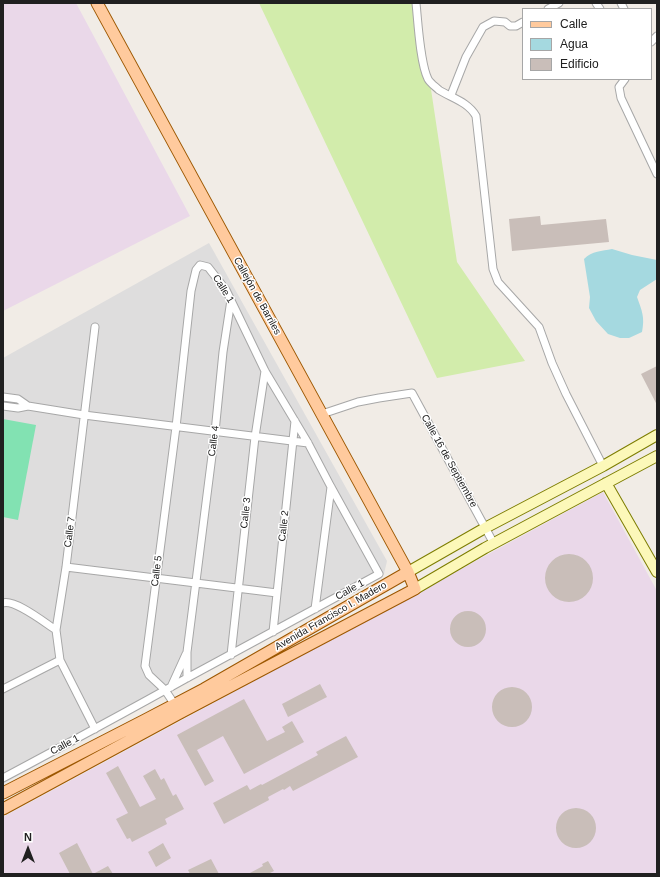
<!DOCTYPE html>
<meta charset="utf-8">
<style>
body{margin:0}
#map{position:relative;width:660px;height:877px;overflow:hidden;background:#f1ece6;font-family:Helvetica,sans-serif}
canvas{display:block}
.frame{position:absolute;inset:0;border:4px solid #202020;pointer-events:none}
.legend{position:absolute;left:522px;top:8px;width:130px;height:72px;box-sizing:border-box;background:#fff;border:1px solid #a6a6a6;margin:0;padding:5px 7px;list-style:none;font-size:12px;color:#202020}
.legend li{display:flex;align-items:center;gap:8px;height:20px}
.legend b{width:20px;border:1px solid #a6a6a6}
.north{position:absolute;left:8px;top:829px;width:40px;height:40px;-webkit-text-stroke:3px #fff;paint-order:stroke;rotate:0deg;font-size:11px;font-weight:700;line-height:16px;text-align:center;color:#202020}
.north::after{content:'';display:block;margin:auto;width:14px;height:18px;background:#202020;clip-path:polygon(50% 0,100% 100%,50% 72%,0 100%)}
</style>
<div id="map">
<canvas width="660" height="877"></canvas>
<div class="frame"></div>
<ul class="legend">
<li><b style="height:5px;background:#ffca9d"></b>Calle</li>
<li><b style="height:11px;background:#a5d9e0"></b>Agua</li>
<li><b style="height:11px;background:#c9beb9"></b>Edificio</li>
</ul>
<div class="north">N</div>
</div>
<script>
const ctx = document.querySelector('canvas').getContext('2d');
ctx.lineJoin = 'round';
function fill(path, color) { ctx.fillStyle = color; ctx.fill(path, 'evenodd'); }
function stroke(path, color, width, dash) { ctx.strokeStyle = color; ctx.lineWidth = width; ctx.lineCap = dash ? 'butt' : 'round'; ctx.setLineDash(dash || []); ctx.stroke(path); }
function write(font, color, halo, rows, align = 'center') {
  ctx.font = font + ' Helvetica,sans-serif'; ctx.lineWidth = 3; ctx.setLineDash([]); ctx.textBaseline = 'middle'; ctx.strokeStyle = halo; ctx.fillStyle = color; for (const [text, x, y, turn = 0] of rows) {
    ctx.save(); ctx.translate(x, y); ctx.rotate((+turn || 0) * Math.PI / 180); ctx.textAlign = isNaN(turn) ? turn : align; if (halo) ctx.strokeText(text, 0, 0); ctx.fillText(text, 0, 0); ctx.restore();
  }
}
fill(new Path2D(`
 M209 243 387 561 384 574 3 784V358Z`), '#dedddd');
fill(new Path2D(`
 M3 3H76L190 216 3 311Z
 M603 492 657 591V874H3V817Z`), '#ead8e9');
fill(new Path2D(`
 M259 3H418L457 262 525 361 437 378Z`), '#d2ecab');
fill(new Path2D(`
 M3 419 36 425 18 520 3 517Z`), '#82e2b2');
fill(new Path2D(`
 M612 249 632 255 657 260V279L640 290 637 297C642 311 645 317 642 332L629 338H620L608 334 596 321 589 308 590 297 584 259C592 251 602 251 612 249Z`), '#a5d9e0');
fill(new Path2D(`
 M540 216 541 225 606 219 609 242 512 251 509 219Z
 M657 366V405L641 374Z
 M545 578a24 24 0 1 1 48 0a24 24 0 1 1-48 0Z
 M450 629a18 18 0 1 1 36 0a18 18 0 1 1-36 0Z
 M320 684 327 697 288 717 282 704Z
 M492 707a20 20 0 1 1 40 0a20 20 0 1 1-40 0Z
 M244 699 267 741 285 732 282 727 292 721 304 742 244 774 223 736 197 750 214 781 205 786 177 735Z
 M346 736 358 757 293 791 290 786 284 790 283 789 268 797 269 800 224 824 213 803 247 785 250 790 261 784 262 785 318 755 316 752Z
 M118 766 140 807 156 799 143 776 155 769 161 780 164 778 173 796 176 794 184 809 165 819 167 824 132 842 130 838 127 839 116 819 128 813 106 773Z
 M556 828a20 20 0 1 1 40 0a20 20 0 1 1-40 0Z
 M77 843 93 874 108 866 113 874H70L59 853Z
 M163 843 171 858 156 867 148 852Z
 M211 859 219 874H190L188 870Z
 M268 861 274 871 268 874H248L263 866 262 864Z`), '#c9beb9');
const minor = new Path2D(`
 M416 3C418 22 420 63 428 79 430 83 436 87 439 90 452 98 468 102 476 116L493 269 498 282 539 327 552 363 566 394 603 466
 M596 3 600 9
 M621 3 624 9
 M548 9 559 3
 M651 42 657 36
 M625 79 619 87 621 98 657 174
 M451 95 466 57 483 27 494 21 505 22 510 26H516L523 22
 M3 397 18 399 28 406
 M3 406 18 408 28 406 84 415 308 443
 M322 414 358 402 379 398 412 393 494 544
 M66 567 277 593
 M3 603C15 599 45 623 56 630
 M315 609 331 487
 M273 632 295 421
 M231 655 255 437 265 371
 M187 678V652L215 432 223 352 231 300
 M171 687 186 654
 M3 689 60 660
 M95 729 60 660 56 630 66 567 95 327
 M3 778C65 745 126 712 187 678L379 574 331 487 308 443 265 371 226 290 208 267 200 265 196 270 191 291 176 427 145 666 149 675 165 690 177 708`);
const secondary = new Path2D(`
 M606 483 657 572
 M408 572 485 528 603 466 657 435
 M415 589 485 548 657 456`);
const primary = new Path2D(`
 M3 793 145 720 204 689 408 572
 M3 809 180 713 415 589 408 572 97 3`);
stroke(minor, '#a7a7a7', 9);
stroke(secondary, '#7d7d01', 12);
stroke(primary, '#9c5700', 13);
stroke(minor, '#fff', 7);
stroke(secondary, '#fcf8b9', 10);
stroke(primary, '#ffca9d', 11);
write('10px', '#202020', '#fff', [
 ["Calle 1",223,289,58],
 ["Callejón de Barriles",257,296,61],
 ["Calle 4",214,441,-83],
 ["Calle 16 de Septiembre",449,461,61],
 ["Calle 3",246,513,-84],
 ["Calle 2",284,526,-84],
 ["Calle 7",70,532,-83],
 ["Calle 5",157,571,-83],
 ["Calle 1",350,590,-29],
 ["Avenida Francisco I. Madero",331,616,-30],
 ["Calle 1",65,745,-28]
]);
</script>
